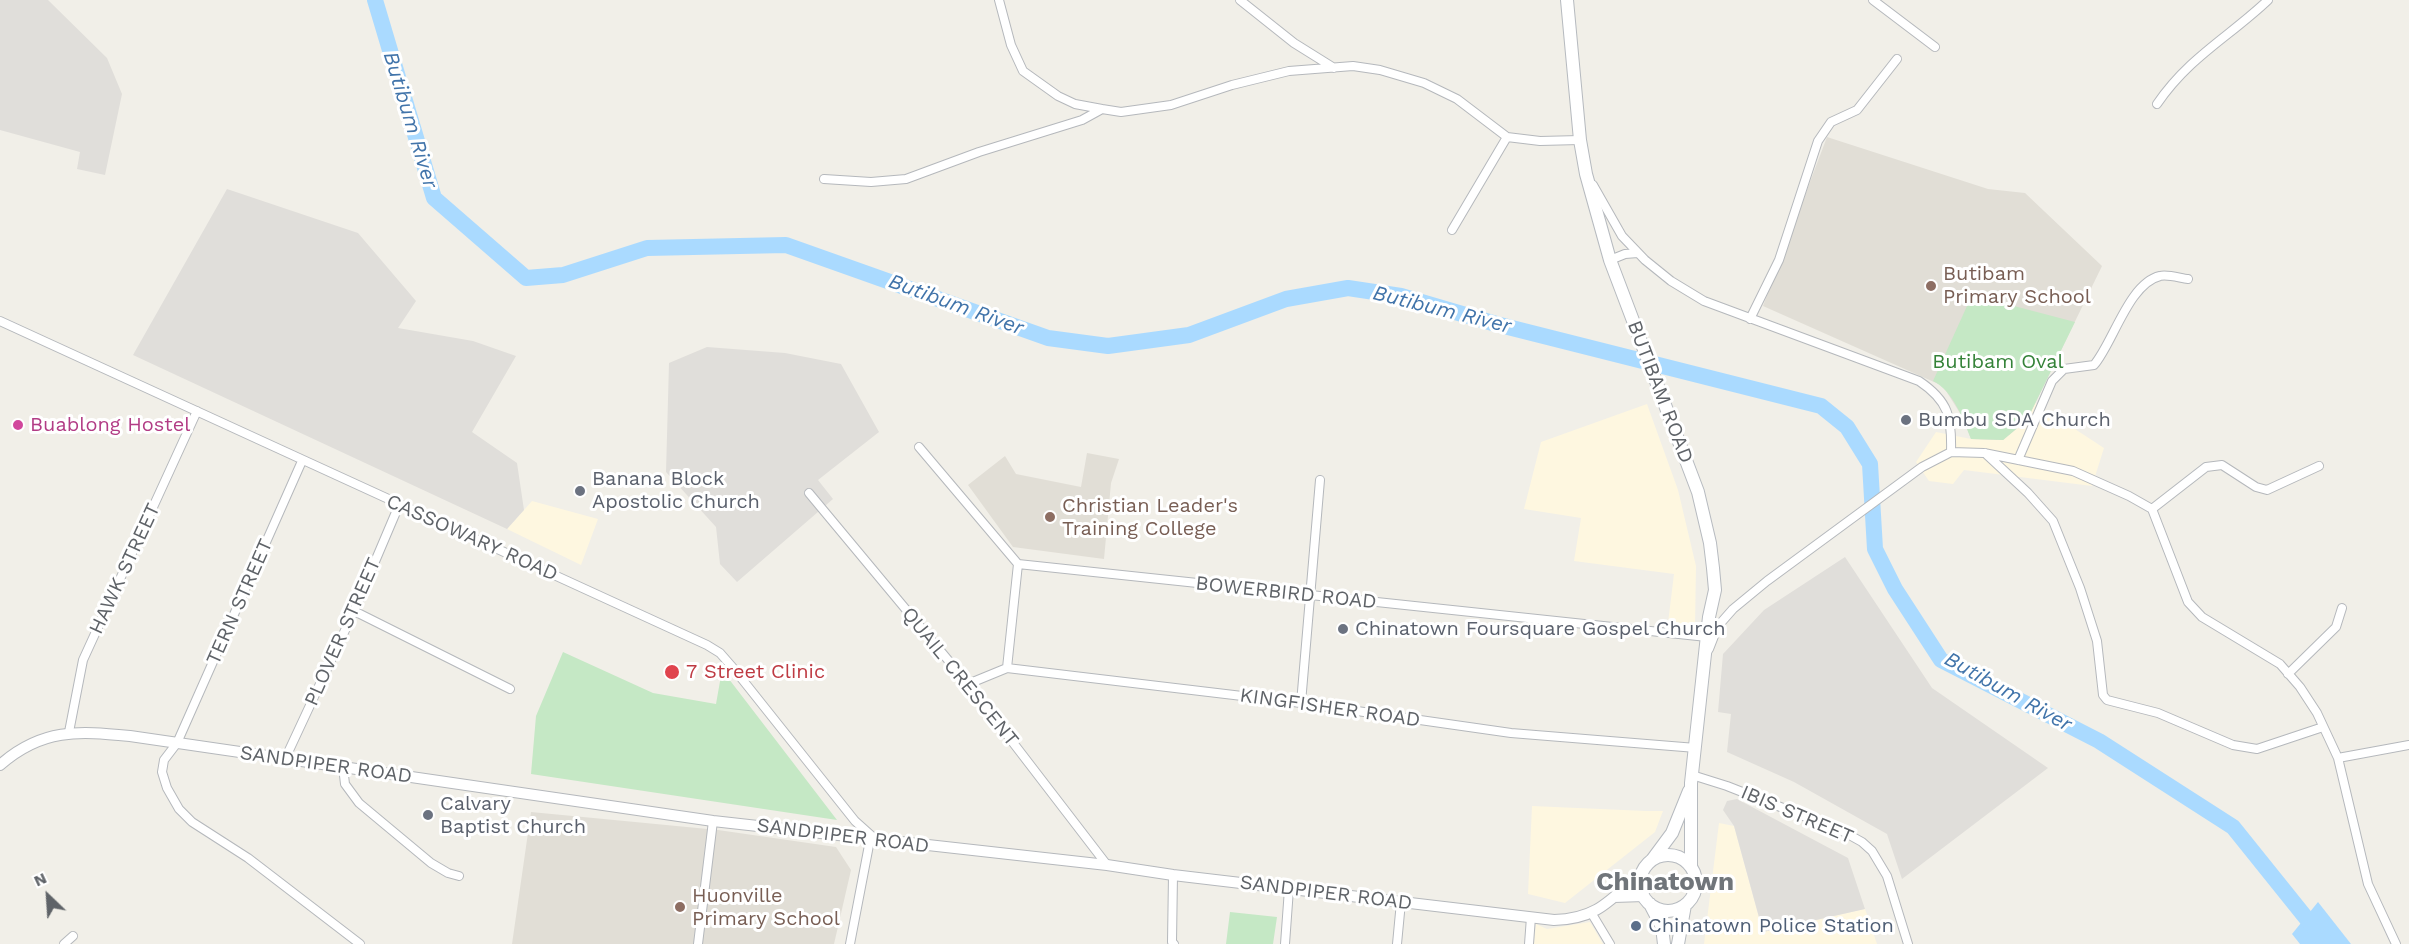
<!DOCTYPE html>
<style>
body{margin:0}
#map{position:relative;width:2409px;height:944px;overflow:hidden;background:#f1efe8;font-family:"Work Sans",sans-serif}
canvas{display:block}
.north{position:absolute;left:18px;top:866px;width:60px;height:60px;-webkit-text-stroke:4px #fff;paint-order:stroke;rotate:335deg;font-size:16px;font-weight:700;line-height:24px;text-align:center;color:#5f6368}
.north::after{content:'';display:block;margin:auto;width:21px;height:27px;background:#5f6368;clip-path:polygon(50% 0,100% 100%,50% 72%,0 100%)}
</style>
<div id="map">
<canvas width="2409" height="944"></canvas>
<div class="north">N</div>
</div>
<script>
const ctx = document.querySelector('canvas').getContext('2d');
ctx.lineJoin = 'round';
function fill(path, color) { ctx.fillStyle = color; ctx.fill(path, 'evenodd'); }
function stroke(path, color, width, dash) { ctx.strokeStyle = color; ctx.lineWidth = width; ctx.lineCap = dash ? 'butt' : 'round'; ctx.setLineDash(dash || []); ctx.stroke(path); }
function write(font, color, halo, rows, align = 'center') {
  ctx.font = font + ' "Work Sans",sans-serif'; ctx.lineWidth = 6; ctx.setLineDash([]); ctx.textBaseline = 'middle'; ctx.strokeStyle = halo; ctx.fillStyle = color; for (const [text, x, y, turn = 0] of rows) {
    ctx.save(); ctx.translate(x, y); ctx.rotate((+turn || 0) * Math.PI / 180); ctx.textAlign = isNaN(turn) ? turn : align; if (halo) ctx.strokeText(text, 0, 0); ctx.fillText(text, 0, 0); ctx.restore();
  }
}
fill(new Path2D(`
 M2035 403 2104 448 2092 486 1964 470 1953 484 1929 481 1916 462 1936 432 1971 439 2027 420Z
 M1647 404 1678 490 1696 566 1695 628 1668 623 1674 574 1574 561 1581 518 1524 509 1541 442Z
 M532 501 598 519 581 565 507 529Z
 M1532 806 1646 811H1663L1655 832 1565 903 1528 894Z
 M1719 823 1734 826 1763 932 1865 909 1877 944H1704Z
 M1590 922 1603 944H1534L1536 924 1547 929Z`), '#fef7e0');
fill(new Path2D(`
 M0 0H48L107 58 122 94 105 175 77 169 80 152 0 130Z
 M227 189 358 233 416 301 398 328 473 341 516 356 472 432 517 463 524 510 507 529 133 355Z
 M707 347 785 353 841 364 879 432 818 480 833 499 737 582 720 564 716 527 666 472 669 363Z
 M1845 557 1932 688 2048 768 1902 879 1887 834 1794 782 1727 752 1731 714 1718 712 1723 654 1764 610Z
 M1737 799 1848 858 1865 909 1763 932 1734 826 1723 810 1727 801Z`), '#e0deda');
fill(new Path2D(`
 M1827 137 1988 189 2025 193 2102 266 2027 420 2003 440 1971 439 1963 418 1943 386 1763 306Z
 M1087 453 1119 459 1111 483 1104 559 1013 547 968 485 1005 456 1016 474 1081 487Z
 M531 812 718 830 836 847 851 870 834 944H512Z`), '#e1ded6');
fill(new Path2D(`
 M1972 295 2075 322 2027 420 2003 440 1971 439C1963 418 1953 391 1933 381Z
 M563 652 653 693 716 704 722 670 837 820 531 774 536 716Z
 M1230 912 1277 917 1273 944H1226Z`), '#c5e8c5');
fill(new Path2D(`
 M2318 902 2351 944H2300L2292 934Z`), '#aadaff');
stroke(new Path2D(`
 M375 0 434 198 526 278 563 275 647 248 786 245 1048 338 1108 346 1189 335 1286 299 1348 288 1401 296 1496 324 1821 406 1847 427 1870 464 1875 549 1895 589 1941 660 2099 741 2233 827 2327 944`), '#aadaff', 16);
const minor = new Path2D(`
 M999 0 1011 45 1023 71 1058 96 1075 104 1102 109
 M1240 0 1294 43 1334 68
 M1873 0 1935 47
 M2157 104C2189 57 2229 37 2268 0
 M824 179 871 182 906 179 979 152 1082 120 1102 109 1121 112 1171 105 1232 85 1289 71 1353 66 1380 70 1424 83 1457 99 1507 137 1540 141 1580 140
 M1593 185 1622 236 1645 260 1671 281 1704 301 1919 381C1949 401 1952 418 1951 452
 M1452 230 1507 137
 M1610 260 1625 254 1638 253
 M1750 319 1779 260 1818 141 1831 122 1857 110 1897 59
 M0 321 707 645 720 653 734 669 855 821 874 838
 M919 447 1018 564 1707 637
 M1985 453 2028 493 2053 521 2080 588 2097 641 2103 695 2107 700 2158 713 2233 745 2257 749 2323 727
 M2018 460 2052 381 2064 369 2094 365C2113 343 2129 283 2160 276 2167 274 2180 278 2188 279
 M302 461 177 743 164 760 162 772 167 788 179 809 192 822 248 858 360 944
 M809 493 968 684 1107 865
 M2152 509 2206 467 2222 465 2256 487 2267 490 2319 466
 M354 611 510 689
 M1709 649 1718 626 1733 609 1767 581 1922 467 1951 452 1984 453 2073 471 2129 496 2152 509 2188 602 2202 617 2280 664 2300 687 2317 713 2338 758 2368 884 2396 944
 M1007 668 1018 564
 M2288 674 2336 627 2342 608
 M968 684 1007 668 1301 703 1511 733 1696 748
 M1301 703 1320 480
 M69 732 83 660 197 411
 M2338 758 2409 745
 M285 759 354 611 399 505
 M343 767 345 784 359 803 431 863 448 873 459 876
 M1692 775 1727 786 1844 832 1862 842 1872 851 1887 876 1908 944
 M1173 875 1172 942 1174 944
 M1592 914 1610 944
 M64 944 73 936
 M698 944 713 821
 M850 944 870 840
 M1285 944 1289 889
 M1397 944 1401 902
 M1529 944 1531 917`);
const tertiary = new Path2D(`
 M0 765C42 728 78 731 130 736L713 821 1107 865 1173 875 1554 920C1598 919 1611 899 1643 871
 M1614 897 1644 896`);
const secondary = new Path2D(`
 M1567 0 1580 140 1586 174 1610 260 1698 492 1710 543 1713 568 1715 590 1709 617 1691 783V867
 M1640 883a28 28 0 1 1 56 0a28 28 0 1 1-56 0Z
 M1652 860 1672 833 1689 791
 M1650 904 1662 927 1664 944
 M1678 944 1685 905`);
stroke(minor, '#b5b8bc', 10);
stroke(tertiary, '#b5b8bc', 12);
stroke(secondary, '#b6babf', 14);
stroke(minor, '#fff', 8);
stroke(tertiary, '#fff', 10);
stroke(secondary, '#fff', 12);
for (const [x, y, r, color] of [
 [1931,286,6,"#8d6e63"],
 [1906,420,6,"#6b7280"],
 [18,425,6,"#d1479c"],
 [580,491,6,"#6b7280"],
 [1050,517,6,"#8d6e63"],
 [1343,629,6,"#6b7280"],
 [672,672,8,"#e0444e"],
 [428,815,6,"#6b7280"],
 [680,907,6,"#8d6e63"],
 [1636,926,6,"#5c6f8a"]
]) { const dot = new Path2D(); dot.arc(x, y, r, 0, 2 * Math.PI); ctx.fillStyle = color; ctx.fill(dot); stroke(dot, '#fff', 2); }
write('20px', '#785e54', '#fff', [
 ["Butibam",1943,274],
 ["Primary School",1943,297],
 ["Christian Leader's",1062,506],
 ["Training College",1062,529],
 ["Huonville",692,896],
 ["Primary School",692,919]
], 'left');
write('20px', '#348238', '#fff', [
 ["Butibam Oval",1998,362]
]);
write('20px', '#5f6368', '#fff', [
 ["BUTIBAM ROAD",1660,392,69],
 ["CASSOWARY ROAD",472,538,24],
 ["HAWK STREET",125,569,-65],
 ["BOWERBIRD ROAD",1286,593,6],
 ["TERN STREET",240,602,-66],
 ["PLOVER STREET",343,632,-66],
 ["QUAIL CRESCENT",960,677,51],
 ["KINGFISHER ROAD",1330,708,8],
 ["SANDPIPER ROAD",326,765,8],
 ["IBIS STREET",1797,815,23],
 ["SANDPIPER ROAD",843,836,7],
 ["SANDPIPER ROAD",1326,893,7]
]);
write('20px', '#5b616d', '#fff', [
 ["Bumbu SDA Church",1918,420],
 ["Banana Block",592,479],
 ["Apostolic Church",592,502],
 ["Chinatown Foursquare Gospel Church",1355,629],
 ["Calvary",440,804],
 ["Baptist Church",440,827]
], 'left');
write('20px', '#b23c85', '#fff', [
 ["Buablong Hostel",30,425]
], 'left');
write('20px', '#be3a42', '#fff', [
 ["7 Street Clinic",686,672]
], 'left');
write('20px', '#4e5e75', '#fff', [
 ["Chinatown Police Station",1648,926]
], 'left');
write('italic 21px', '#4174aa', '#fff', [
 ["Butibum River",410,120,73],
 ["Butibum River",956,305,20],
 ["Butibum River",1442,310,14],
 ["Butibum River",2008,692,29]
]);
write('bold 26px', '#70757a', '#fff', [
 ["Chinatown",1665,882]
]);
</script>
